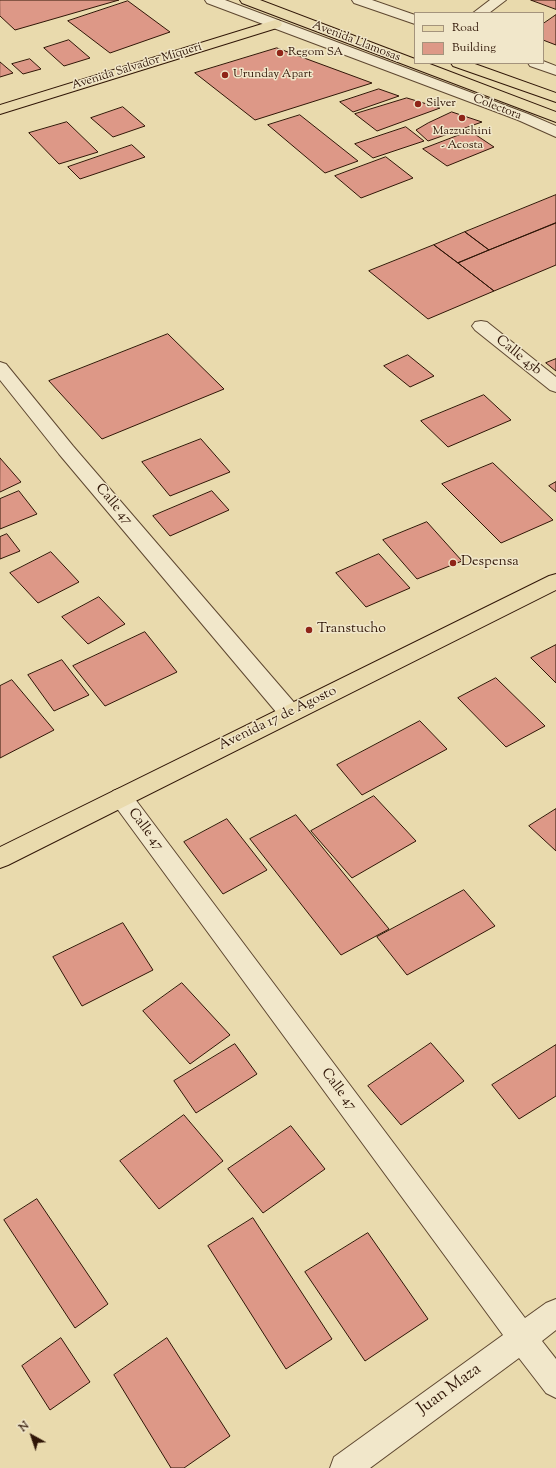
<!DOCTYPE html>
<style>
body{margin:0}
#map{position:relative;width:556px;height:1468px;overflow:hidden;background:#e9daad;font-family:"Sorts Mill Goudy",serif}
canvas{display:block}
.legend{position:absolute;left:414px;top:12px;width:130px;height:52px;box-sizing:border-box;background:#f1e7ca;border:1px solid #a4937c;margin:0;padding:5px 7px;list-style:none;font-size:12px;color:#301607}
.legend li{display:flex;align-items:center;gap:8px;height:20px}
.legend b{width:20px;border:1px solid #a4937c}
.north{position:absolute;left:12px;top:1416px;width:40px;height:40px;-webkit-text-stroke:3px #f1e7ca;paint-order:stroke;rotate:320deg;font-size:11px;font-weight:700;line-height:16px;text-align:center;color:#301607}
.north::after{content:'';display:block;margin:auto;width:14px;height:18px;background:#301607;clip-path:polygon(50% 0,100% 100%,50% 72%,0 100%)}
</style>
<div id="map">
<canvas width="556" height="1468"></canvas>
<ul class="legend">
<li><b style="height:5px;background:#e9daad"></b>Road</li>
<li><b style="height:11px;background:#dd9887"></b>Building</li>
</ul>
<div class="north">N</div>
</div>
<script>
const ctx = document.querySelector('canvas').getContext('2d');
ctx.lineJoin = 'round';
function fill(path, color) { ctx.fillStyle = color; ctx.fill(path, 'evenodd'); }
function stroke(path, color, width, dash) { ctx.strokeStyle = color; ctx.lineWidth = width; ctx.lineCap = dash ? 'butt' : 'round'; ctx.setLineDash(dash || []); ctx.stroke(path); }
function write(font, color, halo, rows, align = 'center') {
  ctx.font = font + ' "Sorts Mill Goudy",serif'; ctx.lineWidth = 3; ctx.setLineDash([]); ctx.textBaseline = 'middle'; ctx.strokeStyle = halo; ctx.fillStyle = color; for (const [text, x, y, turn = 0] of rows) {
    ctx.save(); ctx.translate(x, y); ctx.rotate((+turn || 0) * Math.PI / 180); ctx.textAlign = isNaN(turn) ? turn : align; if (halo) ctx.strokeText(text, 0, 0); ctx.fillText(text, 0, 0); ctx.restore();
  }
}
const building = new Path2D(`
 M0 0H119L15 30 0 16Z
 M531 0H556V9Z
 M128 1 170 32 110 53 68 21Z
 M556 15V45L543 40V24Z
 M69 40 90 58 64 66 44 48Z
 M277 48 372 83 255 120 195 73Z
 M30 59 41 69 23 74 12 64Z
 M0 62 13 73 0 77Z
 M379 89 399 96 353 112 340 102Z
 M407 98 440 108 377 131 355 114Z
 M123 107 145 126 113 137 91 118Z
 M452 112 482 122 428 141 416 130 428 123Z
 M300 115 358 161 325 173 268 125Z
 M67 122 98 152 59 164 29 133Z
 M406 127 424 141 373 158 355 144Z
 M470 131 494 147 447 166 423 149Z
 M132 145 145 157 80 179 68 167Z
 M386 157 413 178 361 198 335 176Z
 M556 195V223L489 250 465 232Z
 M556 223V265L494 291 458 263Z
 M465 232 489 250 458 263 434 245Z
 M434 245 458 263 494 291 428 319 369 271Z
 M168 334 224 389 102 439 49 381Z
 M408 355 434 376 410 387 384 366Z
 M556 359V371L546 363Z
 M484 395 511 420 448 447 421 421Z
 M201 439 230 472 170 496 142 462Z
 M0 458 21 482 0 492Z
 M493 463 553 520 501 543 442 484Z
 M556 482V492L549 486Z
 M19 491 37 514 0 529V499Z
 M212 491 229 510 170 536 153 516Z
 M427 522 462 561 417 579 383 540Z
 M7 534 20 551 0 559V537Z
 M51 552 79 582 38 603 10 573Z
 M379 554 410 588 366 607 336 573Z
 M99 597 125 624 88 644 62 617Z
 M145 632 177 672 105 706 73 666Z
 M556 645V683L531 658Z
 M62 660 89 695 54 711 28 675Z
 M496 678 545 726 506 747 458 698Z
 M12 680 54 730 0 758V686Z
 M420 721 447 749 362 795 337 765Z
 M374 796 416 841 352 878 311 831Z
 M556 809V851L529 826Z
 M296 815 389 929 341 955 250 839Z
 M227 819 267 870 223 894 184 842Z
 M464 890 495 926 407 975 377 937Z
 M123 923 153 970 82 1006 53 957Z
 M182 983 230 1035 190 1064 143 1011Z
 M431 1043 464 1081 401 1125 368 1086Z
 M235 1044 257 1074 196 1113 174 1081Z
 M556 1045V1096L519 1119 492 1085Z
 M184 1115 223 1161 159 1209 120 1161Z
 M291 1126 325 1169 263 1213 228 1169Z
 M37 1199 108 1304 75 1328 4 1220Z
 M253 1218 332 1339 286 1369 208 1246Z
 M368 1233 428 1319 365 1361 305 1272Z
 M61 1338 90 1382 50 1410 22 1366Z
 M167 1338 230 1436 184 1468H171L114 1375Z`);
fill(building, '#dd9887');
stroke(building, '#301607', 1);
const minor = new Path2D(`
 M205 0H225L528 114 556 126V137L518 120 207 3Z
 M352 0H372L415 15V24L354 3Z
 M490 0H506L489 13H473Z
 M543 61 556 66V75L530 66 528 63H543Z
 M481 321 487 322 556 377V392L550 390 475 330 472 326 475 322Z
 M0 362 6 364 73 446 298 707 301 713 298 719 290 721 282 719 59 454 0 380Z
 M121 788 129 791 525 1318 546 1303 556 1299V1330L542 1341 556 1359V1398L546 1393 519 1358 370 1468H330L334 1457 503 1335 113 803 110 797 113 791Z`);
const major = new Path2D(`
 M240 0H260L415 59V63H427L556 112V122L242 3Z
 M275 20 280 21 282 24 280 27 0 114V105Z
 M451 63H472L556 93V102L453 66Z
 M556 574V590L8 865 0 868V847L549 576Z`);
stroke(minor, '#5e4730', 2);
stroke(major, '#301607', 2);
fill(minor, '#f1e7ca');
fill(major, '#e9daad');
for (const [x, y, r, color] of [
 [280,53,4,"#8f2418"],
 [225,75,4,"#8f2418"],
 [418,104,4,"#8f2418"],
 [462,118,4,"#8f2418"],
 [453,563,4,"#8f2418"],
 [309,630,4,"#8f2418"]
]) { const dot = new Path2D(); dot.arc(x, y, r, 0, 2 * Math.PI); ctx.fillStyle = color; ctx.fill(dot); stroke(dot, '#f1e7ca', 1.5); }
write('12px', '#301607', '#f1e7ca', [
 ["Avenida Llamosas",356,42,21],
 ["Avenida Salvador Miqueri",137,67,-17],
 ["Colectora",497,108,21]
]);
write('12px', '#301607', '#f1e7ca', [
 ["Regom SA",288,53],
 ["Urunday Apart",233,75],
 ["Silver",426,104],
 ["Mazzuchini",462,132,"center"],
 ["- Acosta",462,146,"center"]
], 'left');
write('14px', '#301607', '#f1e7ca', [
 ["Calle 45b",518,356,39],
 ["Calle 47",113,505,50],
 ["Avenida 17 de Agosto",278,719,-26],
 ["Calle 47",145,830,53],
 ["Calle 47",338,1090,53]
]);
write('14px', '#301607', '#f1e7ca', [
 ["Despensa",461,563],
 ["Transtucho",317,630]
], 'left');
write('17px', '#301607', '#f1e7ca', [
 ["Juan Maza",450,1390,-36]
]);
</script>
